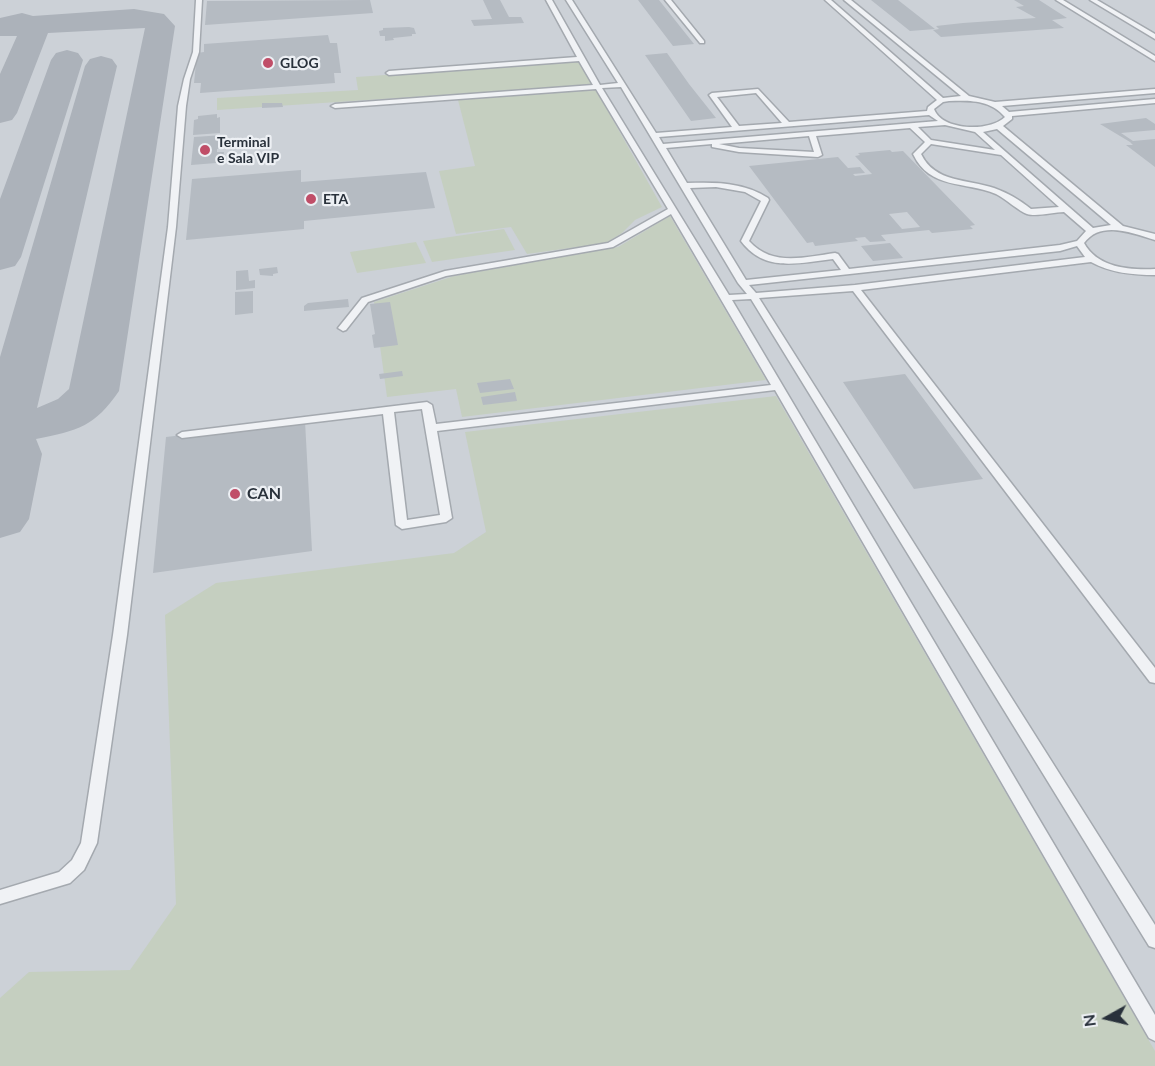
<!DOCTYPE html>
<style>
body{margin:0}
#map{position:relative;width:1155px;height:1066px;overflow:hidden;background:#dee1e6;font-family:Lato,sans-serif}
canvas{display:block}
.north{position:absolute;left:1077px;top:988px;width:60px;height:60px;-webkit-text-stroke:4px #edf0f4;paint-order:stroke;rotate:262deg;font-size:16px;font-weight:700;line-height:24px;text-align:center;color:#29313b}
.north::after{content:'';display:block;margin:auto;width:21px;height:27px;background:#29313b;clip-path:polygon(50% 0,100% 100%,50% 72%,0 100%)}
</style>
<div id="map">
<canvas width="1155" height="1066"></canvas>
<div class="north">N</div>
</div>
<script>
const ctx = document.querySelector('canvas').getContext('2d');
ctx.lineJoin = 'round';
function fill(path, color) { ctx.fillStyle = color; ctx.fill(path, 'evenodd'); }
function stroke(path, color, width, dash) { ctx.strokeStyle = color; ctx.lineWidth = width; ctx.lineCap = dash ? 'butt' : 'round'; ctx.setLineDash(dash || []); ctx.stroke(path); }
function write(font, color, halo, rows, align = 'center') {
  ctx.font = font + ' Lato,sans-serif'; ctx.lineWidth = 4.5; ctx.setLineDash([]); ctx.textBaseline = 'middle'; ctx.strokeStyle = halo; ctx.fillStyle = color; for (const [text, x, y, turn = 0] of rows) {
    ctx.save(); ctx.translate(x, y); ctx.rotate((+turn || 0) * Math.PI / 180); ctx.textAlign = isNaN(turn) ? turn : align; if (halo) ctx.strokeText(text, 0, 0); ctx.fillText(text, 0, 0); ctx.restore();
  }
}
fill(new Path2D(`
 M0 0H1155V1066H0Z`), '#ccd1d7');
fill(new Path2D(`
 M575 62 582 63 594 85 217 110V98L358 90 356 77Z
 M596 90 662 207 635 220 622 233 606 243 527 254 511 227 456 234 439 171 475 166 458 100Z
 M670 216 766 380 462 417 456 389 387 397 374 302 454 276 618 247Z
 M504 229 515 250 432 262 423 241Z
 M416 242 426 263 357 273 350 252Z
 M776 396 1155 1051V1066H0V998L29 972 130 970 176 904 165 615 216 583 454 553 486 532 465 432Z`), '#c5cfc0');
fill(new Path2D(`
 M134 9 164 14 175 26 119 391C95 426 78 431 36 439L42 454 29 519 20 532 0 538V357L85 66 90 59 101 56 112 59 117 66 37 408 58 399 69 389 145 28 48 33 17 113 12 120 0 123V74L17 36H0V18L22 13 33 16Z
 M67 50 78 53 83 60 21 257 15 266 0 270V199L51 60 56 53Z`), '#acb2ba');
fill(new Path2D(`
 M370 0 373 13 205 25 207 1Z
 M483 0H500L509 17H521L524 23 474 26 471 20 492 19Z
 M638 0H659L694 44 673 46Z
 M871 0H898L935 29 910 31Z
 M1014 0H1039L1067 18 1052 20 1064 28 941 37 933 30 939 29 936 26 963 23 1036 18 1016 7 1024 6Z
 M409 27 414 28 416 34H412V36L393 38 394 40 385 41V36H380L379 31 383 30V28Z
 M328 35 330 43H337L341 73H334L335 83 200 93 201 83H194L197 53 204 52V44Z
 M667 53 689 84 716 118 691 121 645 55Z
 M262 103H282L283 107 262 108Z
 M217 114V118L220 117V133L193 135 194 120 198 119V116Z
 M1146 118 1155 124V130L1121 133 1133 141 1155 139V167L1126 145H1133L1130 142 1100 124Z
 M224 135V148L217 149V152H224L223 160H217L216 163 191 165 194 137Z
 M890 150 892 152 903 151 975 225 970 226 973 229 932 233 929 230 881 235 886 241 870 242 865 237 855 238 858 241 815 246 813 242 807 243 749 166 838 157 848 168 860 167 865 173 853 174 855 176 872 174 855 156 860 155 858 153ZM907 212 920 227 902 229 889 214Z
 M301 170V182L426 172 435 208 304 221V229L186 240 192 179Z
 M890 243 903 258 873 261 861 246Z
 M277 267 278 273 273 274V276L260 275 259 269Z
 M248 270 249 281 255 280V288L236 290V271Z
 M253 291V313L235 315V292Z
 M348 299 349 307 304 311V306L308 303Z
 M390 302 398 345 374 348 372 335 375 334 370 304Z
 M402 371 403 376 380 379 379 374Z
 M905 374 983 479 914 489 843 382Z
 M510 379 514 389 480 393 477 383Z
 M515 392 517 401 483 405 481 397Z
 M305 421 312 551 153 573 166 437Z`), '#b5bbc2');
const service = new Path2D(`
 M196 0H202L199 52 190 79 186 106 176 227 127 635 97 843 84 870 70 883 0 904V890L59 872 72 860 81 843 113 635 168 227 178 106 184 79 193 52Z
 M546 0H552L600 85 618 83 566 0H572L656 133 732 127 709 95 712 93 758 89 789 122 927 111 928 107 937 100 825 0H831L943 98 961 96 844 0H851L969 96 995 102 1155 89V93L1002 106 1009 112 1155 99V103L1012 116V119L1003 126 1123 226 1155 234V240C1132 233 1101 220 1084 243 1098 268 1129 270 1155 269V275C1133 275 1111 273 1091 262L861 290 1155 668V683L1150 682 853 291 759 298 1155 925V948L1149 946 751 299 732 300 1155 1015V1041L1149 1038 775 390 437 431 452 518 446 522 402 529 396 525 383 414 182 438 177 435 182 432 427 402 432 405 436 424 771 385 671 214 613 247 446 276 368 302 346 330 343 331 338 328 362 298 445 271 608 243 668 209 596 89 335 108 331 106 335 104 593 85 579 61 389 75 386 73 389 71 577 57ZM621 87 738 283 747 294 729 295 602 88ZM756 93 782 123 739 126 717 97ZM949 101C970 100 991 100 1005 117 990 132 942 131 934 109L943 102ZM929 115 938 121 663 144 659 137ZM945 125 975 132 995 150 931 140 918 127ZM910 128 925 142 913 154C930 190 965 181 996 194 1006 199 1020 212 1027 214 1037 217 1054 212 1064 212L1086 231 1077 241 1060 245 849 269 838 254 835 253C805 257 772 267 749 241L769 200 768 198C744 182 715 182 687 183L666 148 712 144V147L739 152 818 157 822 155 816 136ZM997 129 1111 225 1093 228 983 132ZM809 136 814 152 739 148 719 144ZM931 144 1001 155 1059 207 1031 209C1020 200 1008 193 994 188 968 179 935 183 921 154ZM716 187 745 192 761 201 741 241C765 273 798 263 833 259L841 270 746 280 690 188ZM1077 246 1085 257 855 285 756 293 749 285 1060 251ZM422 409 440 515 407 520 394 412Z
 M665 0H671L704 41V43H700Z
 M1056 0H1063L1155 56V61Z
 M1090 0H1097L1155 34V39Z`);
stroke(service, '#a4a9af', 3);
fill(service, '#f0f2f5');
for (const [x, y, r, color] of [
 [268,63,6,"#c04e68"],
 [205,150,6,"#c04e68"],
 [311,199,6,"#c04e68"],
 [235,494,6,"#c04e68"]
]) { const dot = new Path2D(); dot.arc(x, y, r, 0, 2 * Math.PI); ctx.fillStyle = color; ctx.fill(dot); stroke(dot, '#edf0f4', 2); }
write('bold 14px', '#29313b', '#edf0f4', [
 ["GLOG",280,63],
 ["Terminal",217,142],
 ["e Sala VIP",217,158],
 ["ETA",323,199]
], 'left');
write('bold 16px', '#29313b', '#edf0f4', [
 ["CAN",247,494]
], 'left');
</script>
